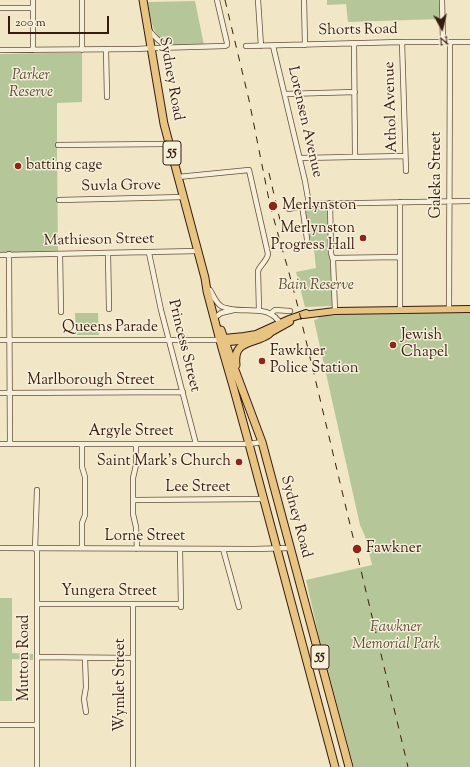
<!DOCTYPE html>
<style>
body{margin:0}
#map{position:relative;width:470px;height:767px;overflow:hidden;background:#f1e7c6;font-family:"Sorts Mill Goudy",serif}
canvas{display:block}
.north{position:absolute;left:422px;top:8px;width:40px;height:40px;-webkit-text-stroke:3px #f6efda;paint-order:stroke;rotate:172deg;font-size:11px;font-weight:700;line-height:16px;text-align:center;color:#371b0f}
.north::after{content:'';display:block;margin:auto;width:14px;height:18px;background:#371b0f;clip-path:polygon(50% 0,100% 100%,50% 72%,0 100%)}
.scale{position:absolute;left:8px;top:16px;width:101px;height:18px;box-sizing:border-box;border:2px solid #371b0f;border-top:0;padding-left:5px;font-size:12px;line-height:14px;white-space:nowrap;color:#371b0f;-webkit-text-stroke:3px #f6efda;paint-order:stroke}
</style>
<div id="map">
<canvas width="470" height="767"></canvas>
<div class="north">N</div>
<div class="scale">200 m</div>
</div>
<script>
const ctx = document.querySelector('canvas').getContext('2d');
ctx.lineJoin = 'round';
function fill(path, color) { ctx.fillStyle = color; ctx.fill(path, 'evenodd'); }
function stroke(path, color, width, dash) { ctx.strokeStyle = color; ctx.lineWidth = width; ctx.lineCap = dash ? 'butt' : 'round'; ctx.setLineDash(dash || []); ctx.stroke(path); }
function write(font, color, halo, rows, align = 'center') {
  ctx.font = font + ' "Sorts Mill Goudy",serif'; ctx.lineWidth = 3; ctx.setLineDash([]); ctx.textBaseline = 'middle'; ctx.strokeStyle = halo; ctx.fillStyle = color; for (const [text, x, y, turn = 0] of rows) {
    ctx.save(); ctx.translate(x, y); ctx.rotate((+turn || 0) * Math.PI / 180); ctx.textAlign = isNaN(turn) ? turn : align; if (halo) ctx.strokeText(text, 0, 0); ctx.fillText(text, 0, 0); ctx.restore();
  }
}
fill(new Path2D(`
 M327 0H440V19L348 22 346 4 327 5Z
 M195 1 204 45H172C152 40 151 19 148 2Z
 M52 53H82V102L57 103V148L58 252 0 253V54Z
 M307 206H326L328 207 329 209 327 212 329 249C328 253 328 256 331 260L332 306 305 307 296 272 316 268 314 250 319 249V241L309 242 304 209Z
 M470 311V767H354L319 637 306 580 372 565 365 536 360 525 314 320 318 319 319 316 339 315 340 313Z
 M75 313H98L99 335H76Z
 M0 598H12V653L33 654V660L12 659V701H0Z`), '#b5c799');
const minor = new Path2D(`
 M82 0V50
 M258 0 261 46
 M304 0 305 45
 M442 0 443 42
 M0 8H33
 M149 30C155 38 160 43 169 47
 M402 42 406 171
 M354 44 355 156
 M246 46 402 42H470
 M273 46 305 181 309 204
 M106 49 107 97
 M0 50 137 49 155 48 225 46 227 45V43L217 0
 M33 50V0
 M285 94 355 92
 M58 145 164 144 169 143
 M300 158 405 156
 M178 177 249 170 268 254C267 261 260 265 258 271L259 310
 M59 200 184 197
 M400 202V310
 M330 203 331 253 333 260 335 311
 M302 205 307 239V246
 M289 209 309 204 470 201
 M108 253 109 309
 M149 253 161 310 196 444
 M9 254 10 444
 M60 254 61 312
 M0 255 198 251
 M333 258 400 257
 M210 290C213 295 216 303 221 306 223 308 227 308 230 309 249 313 270 304 281 325
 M449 309 450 42
 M270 314 275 310 290 311
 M217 316 221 313 234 310
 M0 340H220
 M0 393 183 392
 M0 444H249L262 442
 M136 444V465L133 478V514L136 527 137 549
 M133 500 263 499
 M0 548 254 549 290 548
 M82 548V523L85 515V477L82 467V444
 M35 549 37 490
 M37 549V767
 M180 549 181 607
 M223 549 239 607
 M37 604H181
 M37 657 133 658
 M85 658 86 687 84 699 86 712
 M0 725H37
 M133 767V604`);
const major = new Path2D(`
 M303 315 335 311 470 309
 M265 336 290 322
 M220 340 224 338 244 336 256 334 289 319 306 313
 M222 341 229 342 250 340`);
const highway = new Path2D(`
 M143 0 164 124 205 278 207 291 222 348 233 386 249 444 335 767
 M221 330 235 370 262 442 349 767
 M236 365C233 339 253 345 269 334`);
stroke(minor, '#664e3d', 6);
stroke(major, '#371b0f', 8);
stroke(highway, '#371b0f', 9);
stroke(minor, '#f6efda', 4.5);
stroke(major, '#e8c483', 6);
stroke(highway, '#e8c483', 7);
stroke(new Path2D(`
 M225 0 249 100 270 205 281 245 288 269 298 307 408 767
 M269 173 283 233`), '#371b0f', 1, [7, 7]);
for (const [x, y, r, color] of [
 [18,166,4,"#8f2418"],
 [273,206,5,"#8f2418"],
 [363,238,4,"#8f2418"],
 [393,345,4,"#8f2418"],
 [262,361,4,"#8f2418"],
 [239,462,4,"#8f2418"],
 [357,549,5,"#8f2418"]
]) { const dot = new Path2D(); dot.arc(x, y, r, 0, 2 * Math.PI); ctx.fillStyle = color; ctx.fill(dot); stroke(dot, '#f6efda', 1.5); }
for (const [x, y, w] of [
 [172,153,18],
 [320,657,18]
]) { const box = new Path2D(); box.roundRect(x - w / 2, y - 12, w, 24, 3); ctx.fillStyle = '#f6efda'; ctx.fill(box); stroke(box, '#371b0f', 1); }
write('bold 14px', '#371b0f', null, [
 ["55",172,153],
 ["55",320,657]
]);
write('15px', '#371b0f', '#f6efda', [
 ["Shorts Road",358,31,-1],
 ["Sydney Road",170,79,80],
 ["Athol Avenue",392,107,-92],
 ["Lorensen Avenue",304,122,77],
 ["Galeka Street",437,175,-90],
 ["Suvla Grove",121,187,-1],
 ["Mathieson Street",99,241,-1],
 ["Queens Parade",110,328],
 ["Princess Street",183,346,76],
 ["Marlborough Street",91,381],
 ["Argyle Street",131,432],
 ["Lee Street",198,488],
 ["Sydney Road",295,517,75],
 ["Lorne Street",145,537],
 ["Yungera Street",109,592],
 ["Mutton Road",25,658,-90],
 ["Wymlet Street",121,685,-90]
]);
write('italic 15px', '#5d4f38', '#f6efda', [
 ["Parker",31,76],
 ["Reserve",31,93],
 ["Bain Reserve",316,286],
 ["Fawkner",396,628],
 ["Memorial Park",396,645]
]);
write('15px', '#371b0f', '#f6efda', [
 ["batting cage",26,166],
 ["Merlynston",282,206],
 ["Merlynston",355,229,"right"],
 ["Progress Hall",355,246,"right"],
 ["Jewish",401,336],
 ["Chapel",401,353],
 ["Fawkner",270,352],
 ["Police Station",270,369],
 ["Saint Mark's Church",231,462,"right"],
 ["Fawkner",366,549]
], 'left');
</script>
